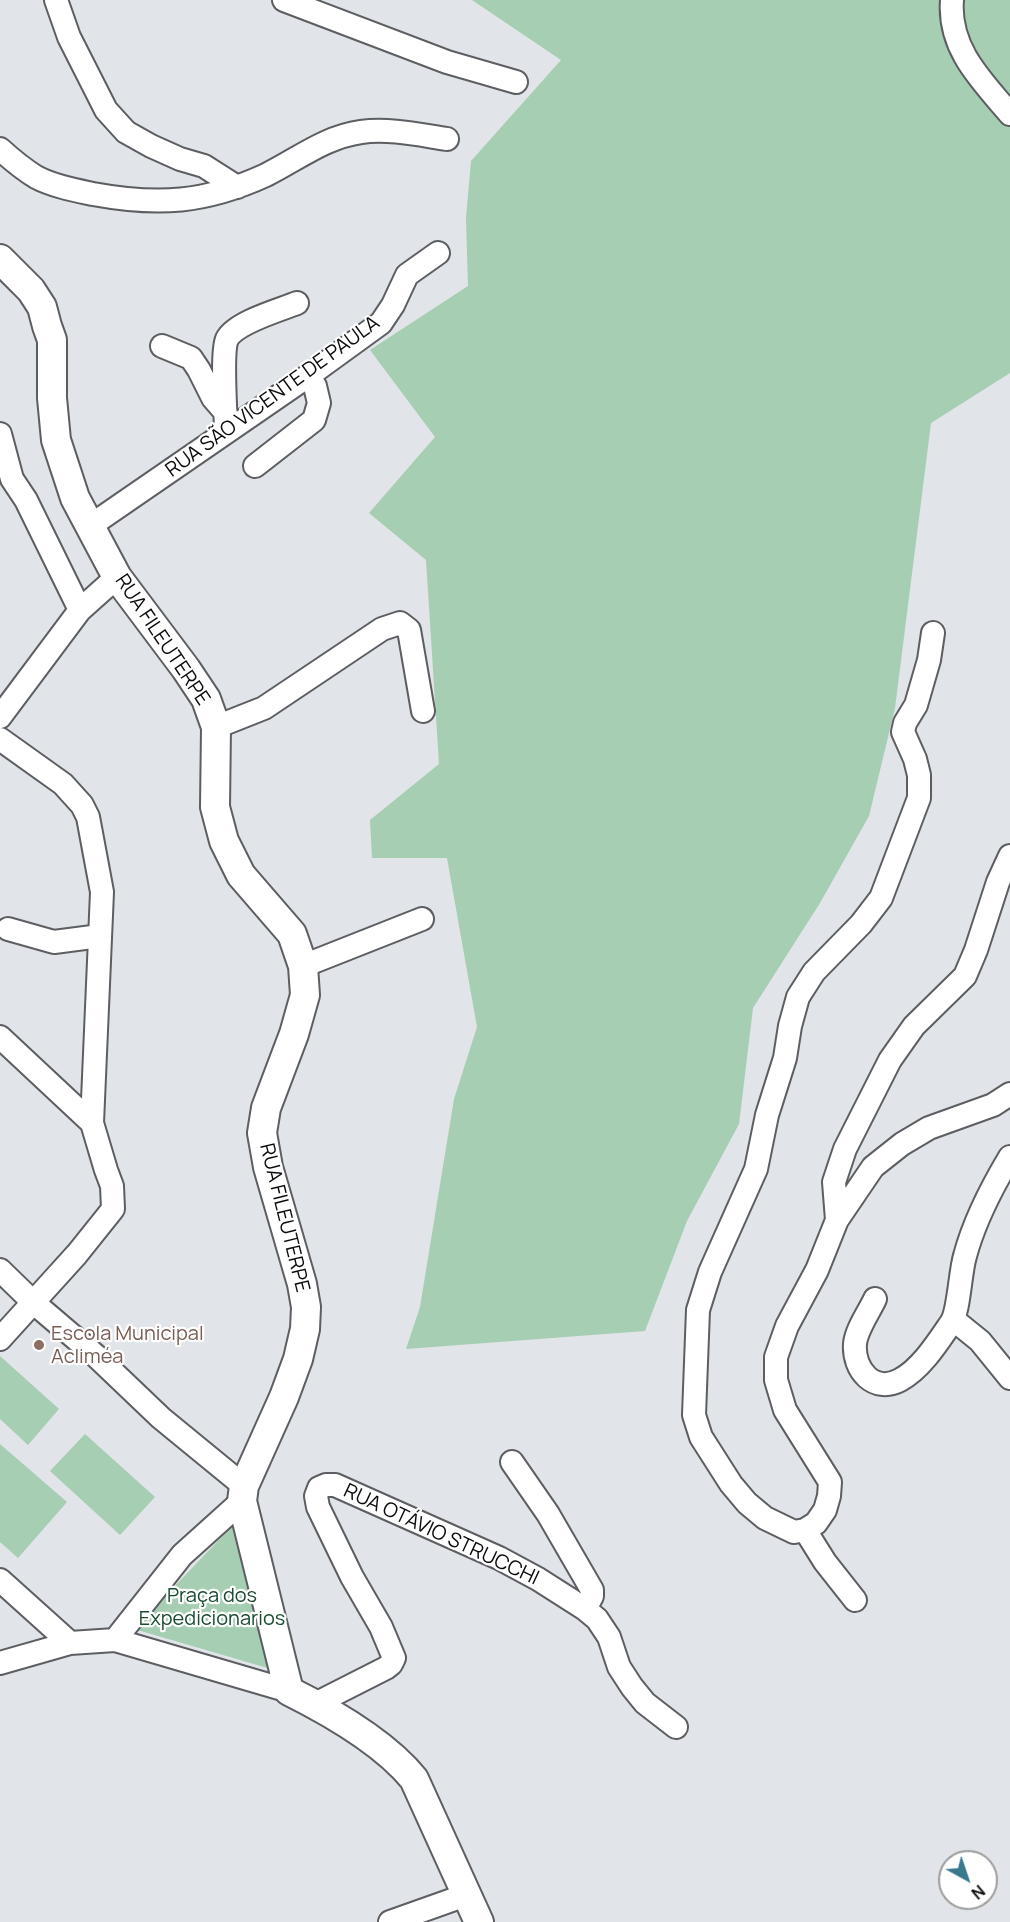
<!DOCTYPE html>
<meta charset="utf-8">
<style>
body{margin:0}
#map{position:relative;width:1010px;height:1922px;overflow:hidden;background:#e1e4e8;font-family:Manrope,sans-serif}
canvas{display:block}
.north{position:absolute;left:938px;top:1850px;width:60px;height:60px;box-sizing:border-box;background:#fff;border:2px solid #9d9d9e;border-radius:50%;rotate:140deg;font-size:16px;font-weight:700;line-height:24px;text-align:center;color:#0b0b0d}
.north::after{content:'';display:block;margin:auto;width:21px;height:27px;background:#38798c;clip-path:polygon(50% 0,100% 100%,50% 72%,0 100%)}
</style>
<div id="map">
<canvas width="1010" height="1922"></canvas>
<div class="north">N</div>
</div>
<script>
const ctx = document.querySelector('canvas').getContext('2d');
ctx.lineJoin = 'round';
function fill(path, color) { ctx.fillStyle = color; ctx.fill(path, 'evenodd'); }
function stroke(path, color, width, dash) { ctx.strokeStyle = color; ctx.lineWidth = width; ctx.lineCap = dash ? 'butt' : 'round'; ctx.setLineDash(dash || []); ctx.stroke(path); }
function write(font, color, halo, rows, align = 'center') {
  ctx.font = font + ' Manrope,sans-serif'; ctx.lineWidth = 4.5; ctx.setLineDash([]); ctx.textBaseline = 'middle'; ctx.strokeStyle = halo; ctx.fillStyle = color; for (const [text, x, y, turn = 0] of rows) {
    ctx.save(); ctx.translate(x, y); ctx.rotate((+turn || 0) * Math.PI / 180); ctx.textAlign = isNaN(turn) ? turn : align; if (halo) ctx.strokeText(text, 0, 0); ctx.fillText(text, 0, 0); ctx.restore();
  }
}
fill(new Path2D(`
 M472 0H1010V373L931 423 895 708 869 816 820 903 753 1008 739 1124 687 1221 645 1331 406 1349 420 1307 454 1099 477 1027 447 858H372L370 820 439 764 426 560 369 513 435 437 370 350 468 286 466 218 471 161 561 60Z
 M0 1356 59 1409 28 1445 0 1419Z
 M85 1434 155 1497 120 1535 50 1471Z
 M0 1444 67 1502 18 1558 0 1542Z
 M234 1524 271 1669 134 1629Z`), '#a5ceb2');
const minor = new Path2D(`
 M56 0 69 37 106 110 126 132 151 146 180 159 204 166 237 187
 M284 0 447 62 516 82
 M952 0C948 48 981 80 1010 114
 M0 149C11 159 23 169 36 177 53 186 74 190 93 194 158 206 205 203 266 175 298 159 325 137 361 132 389 128 420 135 447 139
 M162 346 191 358 199 370 213 398 226 413
 M226 432C226 414 221 353 227 339 236 322 280 310 297 303
 M0 434 12 479 26 500 80 610
 M255 466 314 420 319 403 315 386 308 376
 M90 526 308 376 381 323 393 305 407 275 438 253
 M933 633 929 660 916 705 905 723 903 732 915 759 919 775V798L881 898 861 924 814 972 798 997 790 1026 785 1058 767 1115 756 1169 710 1272 698 1310 694 1415 701 1437 731 1484 747 1503 765 1518 794 1532 805 1530 816 1523 825 1510 829 1496 830 1482 785 1410 776 1380V1357L787 1326 817 1270 837 1220 873 1167 902 1144 929 1128 993 1105 1010 1094
 M0 717 80 610 117 577
 M216 727 264 708 382 629 400 623 409 630 423 711
 M0 739 63 784 82 805 88 817 102 892 92 1123 106 1170 112 1186 113 1209 77 1254 0 1339
 M8 929 54 942 100 936
 M303 966 422 919
 M0 1037 92 1123
 M837 1220 834 1182 845 1149 890 1060 914 1026 965 976 976 950 998 882 1010 856
 M0 1270 34 1303 95 1355 161 1418 244 1486
 M875 1299C869 1312 856 1330 855 1344 853 1370 874 1394 900 1380 921 1369 938 1342 951 1323 959 1312 960 1272 965 1256 974 1222 992 1187 1010 1157
 M954 1320 980 1341 1010 1378
 M512 1462 548 1514 592 1590V1596L585 1609
 M805 1530 825 1562 855 1600
 M0 1580 70 1643
 M115 1640 182 1555 242 1501
 M0 1663 70 1643 115 1640 289 1691
 M315 1704 386 1668 391 1664 394 1658 381 1627 352 1577 318 1507 316 1496 319 1488 326 1485H335L499 1558 538 1579 585 1609 597 1619 609 1637 619 1667 632 1687 645 1703 676 1727
 M390 1922 466 1895`);
const major = new Path2D(`
 M0 259 31 290 42 307 47 326 52 340V398L56 440 75 498 117 577 186 669 206 699 216 727 215 807 224 841 241 875 292 934 303 966 305 995 294 1034 266 1108 262 1133 268 1167 302 1284 306 1307 305 1329 298 1359 284 1397 244 1486 242 1501 289 1691C331 1712 384 1742 414 1779L479 1922`);
stroke(minor, '#5c5e62', 26);
stroke(major, '#5c5e62', 32);
stroke(minor, '#fff', 22);
stroke(major, '#fff', 28);
for (const [x, y, r, color] of [
 [39,1345,6,"#8d6e63"]
]) { const dot = new Path2D(); dot.arc(x, y, r, 0, 2 * Math.PI); ctx.fillStyle = color; ctx.fill(dot); stroke(dot, '#fff', 2); }
write('20px', '#0b0b0d', '#fff', [
 ["RUA SÃO VICENTE DE PAULA",273,397,-36],
 ["RUA FILEUTERPE",162,640,56],
 ["RUA FILEUTERPE",284,1218,76],
 ["RUA OTÁVIO STRUCCHI",441,1535,25]
]);
write('20px', '#785e54', '#fff', [
 ["Escola Municipal",51,1334],
 ["Acliméa",51,1357]
], 'left');
write('20px', '#184c2f', '#fff', [
 ["Praça dos",212,1596],
 ["Expedicionarios",212,1619]
]);
</script>
